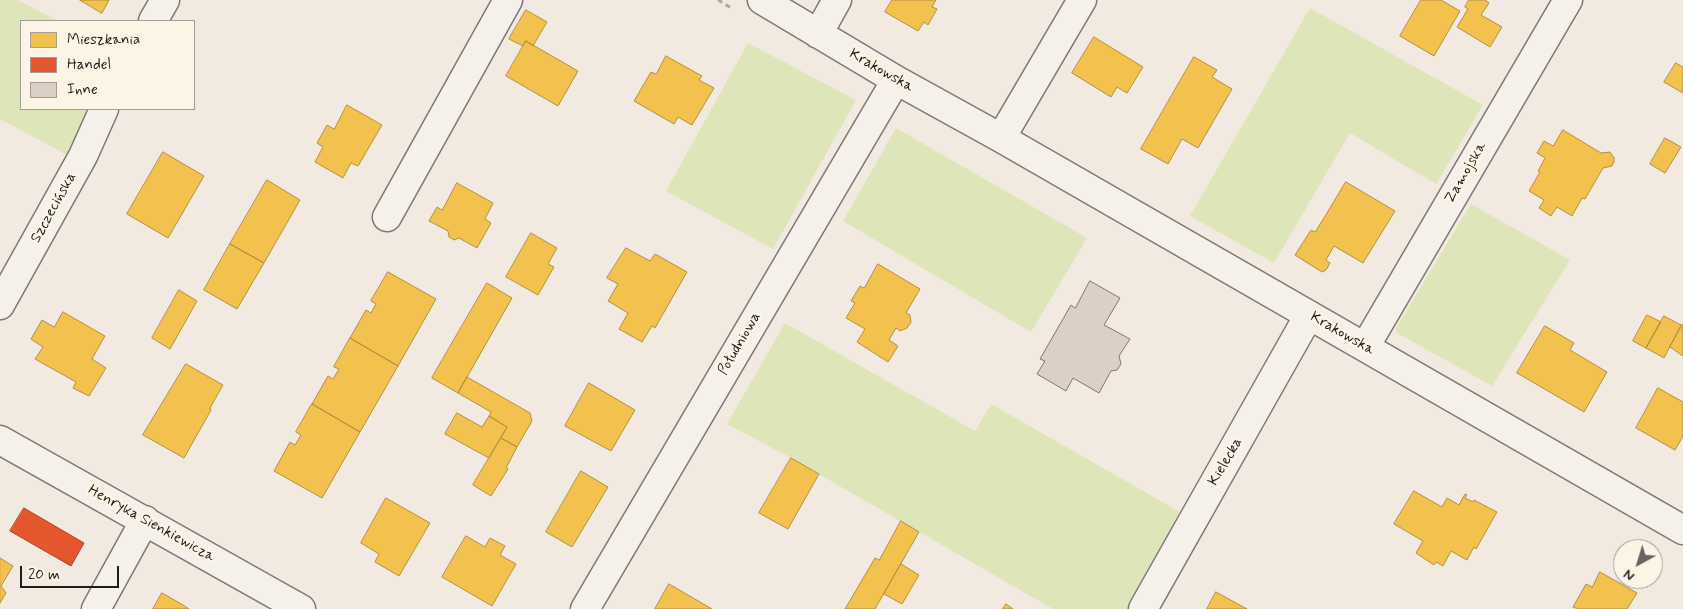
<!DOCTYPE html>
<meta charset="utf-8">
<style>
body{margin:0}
#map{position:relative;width:1683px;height:609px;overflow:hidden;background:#f2e9e0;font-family:Mynerve,sans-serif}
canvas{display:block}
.legend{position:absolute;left:20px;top:20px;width:175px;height:90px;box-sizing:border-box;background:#fcf5e5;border:1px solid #a29e95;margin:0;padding:6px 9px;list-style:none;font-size:15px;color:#1c1c1c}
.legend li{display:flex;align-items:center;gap:10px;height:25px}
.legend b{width:25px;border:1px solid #a29e95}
.north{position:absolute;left:1613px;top:539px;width:50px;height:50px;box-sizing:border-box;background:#fcf5e5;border:1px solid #a29e95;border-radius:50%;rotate:219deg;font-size:14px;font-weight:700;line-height:20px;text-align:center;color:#1c1c1c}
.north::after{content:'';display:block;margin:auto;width:18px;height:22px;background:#676461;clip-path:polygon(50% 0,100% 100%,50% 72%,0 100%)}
.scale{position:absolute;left:20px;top:566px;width:99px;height:22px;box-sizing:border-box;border:2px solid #1c1c1c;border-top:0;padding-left:6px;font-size:15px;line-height:18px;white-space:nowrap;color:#1c1c1c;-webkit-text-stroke:4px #fcf5e5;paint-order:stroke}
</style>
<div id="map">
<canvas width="1683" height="609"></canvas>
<ul class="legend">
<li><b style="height:14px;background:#f2c14e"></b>Mieszkania</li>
<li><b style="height:14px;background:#e4572e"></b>Handel</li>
<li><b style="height:14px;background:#dccfc6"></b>Inne</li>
</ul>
<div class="north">N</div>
<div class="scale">20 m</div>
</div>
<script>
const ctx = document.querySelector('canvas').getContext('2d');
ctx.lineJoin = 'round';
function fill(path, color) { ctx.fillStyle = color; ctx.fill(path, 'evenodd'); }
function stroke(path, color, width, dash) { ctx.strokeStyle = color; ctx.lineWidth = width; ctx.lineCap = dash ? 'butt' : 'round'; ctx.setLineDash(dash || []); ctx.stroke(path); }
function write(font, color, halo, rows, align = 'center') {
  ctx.font = font + ' Mynerve,sans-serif'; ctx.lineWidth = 5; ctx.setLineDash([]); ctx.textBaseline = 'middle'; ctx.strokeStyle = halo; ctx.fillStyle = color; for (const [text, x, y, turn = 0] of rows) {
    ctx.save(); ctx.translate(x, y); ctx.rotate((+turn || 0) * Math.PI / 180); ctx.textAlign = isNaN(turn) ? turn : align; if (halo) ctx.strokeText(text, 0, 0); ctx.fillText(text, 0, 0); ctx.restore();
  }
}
fill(new Path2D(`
 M0 0H18L58 21H21V109H93L71 157 0 119Z
 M1310 8 1483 105 1436 184 1350 133 1274 263 1190 216Z
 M748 43 856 100 773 249 666 191Z
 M896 128 1087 238 1031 332 843 221Z
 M1471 204 1570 260 1492 386 1397 333 1396 328Z
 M785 323 975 431 991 404 1185 515 1131 609H1053L791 458 727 424Z`), '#dee6b9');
const homes = new Path2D(`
 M80 0H109L102 13Z
 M892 0H936L932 7 937 9 928 25 924 22 918 31 885 12Z
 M1421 0H1441L1460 11 1434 56 1400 36Z
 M1469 0H1485L1489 3 1481 15 1502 27 1490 47 1457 27 1468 9 1465 7Z
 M526 10 547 22 533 46 526 41 523 46 509 39Z
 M1094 37 1143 67 1127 93 1117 87 1111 97 1072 73Z
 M526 41 578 71 558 106 506 76Z
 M666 56 702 76 699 80 714 88 692 125 678 117 674 124 634 101 651 72 656 74Z
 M1194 57 1217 70 1212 77 1232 89 1198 148 1182 139 1168 164 1141 149Z
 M1676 63 1683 67V93L1664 82Z
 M347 105 382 125 358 166 351 163 343 178 315 162 323 147 317 143 327 125 334 129Z
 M1563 130 1601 153 1610 152 1614 158V162L1612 166 1603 168 1585 199 1582 198 1572 216 1557 207 1551 216 1539 208 1544 200 1529 191 1540 172 1538 171 1545 158 1537 153 1544 141 1553 146Z
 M1665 138 1681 147 1665 173 1650 164Z
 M163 152 204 176 168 238 127 214Z
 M267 180 300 200 264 263 230 244Z
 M1346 182 1395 211 1363 263 1334 246 1326 260 1330 263 1326 270 1322 272 1295 255 1311 230 1315 232Z
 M457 183 493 203 485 219 491 223 477 248 459 238 454 240 449 237 448 231 429 221 437 207 442 210Z
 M531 233 557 248 548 264 554 267 538 295 506 277Z
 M230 244 264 263 237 309 204 290Z
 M626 248 650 261 655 254 687 272 655 328 652 326 642 342 619 329 628 313 608 301 618 284 607 278Z
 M878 264 920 289 906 313 910 315 911 322 907 328 900 331 896 328 889 340 898 346 888 362 857 342 865 329 846 318 855 303 851 301 860 286 864 288Z
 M388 272 436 299 398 366 350 338 366 310 371 313 376 304 371 301Z
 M487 283 512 298 458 393 432 378Z
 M179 290 197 301 170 349 152 338Z
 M63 312 105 336 92 359 106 368 89 396 73 388 76 382 35 359 43 347 31 339 42 320 54 327Z
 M1647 315 1661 322 1646 348 1633 341Z
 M1664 316 1681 325 1664 358 1646 348Z
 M1683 324V356L1670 347Z
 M1545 326 1574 343 1570 350 1607 372 1584 412 1517 373Z
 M350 338 398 366 360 432 312 404 328 376 333 379 339 369 334 367Z
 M186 364 223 385 210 408 211 410 184 458 143 435Z
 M467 377 530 413 532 421 517 447 501 438 507 427 489 416 491 412 458 393Z
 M589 383 635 410 611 451 565 426Z
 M1658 388 1683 402V436L1675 450 1636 428Z
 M312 404 360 432 322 498 274 471 290 442 295 445 301 435 296 432Z
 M457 413 482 427 489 416 507 427 489 458 445 434Z
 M501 438 517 447 506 468 508 469 491 496 473 485Z
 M791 458 819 474 788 529 759 513Z
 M581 471 608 487 572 547 546 532Z
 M1414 491 1442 507 1447 498 1459 505 1465 494 1467 495 1465 498 1473 502 1474 500 1497 512 1476 549 1474 547 1467 560 1451 551 1443 566 1436 562 1434 565 1416 553 1423 541 1394 524Z
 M386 498 430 523 399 576 375 562 379 554 361 543Z
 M901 521 919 532 875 609H845L875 558 879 560Z
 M466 536 485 547 490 538 505 546 500 555 516 564 492 606 442 577Z
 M0 558 13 566 1 586 6 593 0 603Z
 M901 564 919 575 902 604 884 594Z
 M1600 572 1637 593 1627 609H1578L1573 607 1586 584 1592 587Z
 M669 584 712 609H655Z
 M1216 592 1247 609H1207Z
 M162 593 183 605 189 609H153Z
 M1006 604 1013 609H1003Z`);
fill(homes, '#f2c14e');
stroke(homes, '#b2903f', 1);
const shops = new Path2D(`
 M24 508 84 543 71 566 10 531Z`);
fill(shops, '#e4572e');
stroke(shops, '#a84529', 1);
const building = new Path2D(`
 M1090 281 1120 298 1104 325 1130 339 1119 356 1121 364 1117 370 1111 371 1099 393 1073 378 1066 391 1037 374 1045 361 1040 359 1071 305 1075 308Z`);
fill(building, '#dccfc6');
stroke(building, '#7c7874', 1);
const minor = new Path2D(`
 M762 0 896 80 1001 138 1683 530
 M153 21 165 0
 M818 34 837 0
 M1001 138 1082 0
 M387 217 508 0
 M0 305 83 156 104 109
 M1365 347 1568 0
 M0 440 301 609
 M96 609 145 520
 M585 609 896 80
 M1143 609 1309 315`);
stroke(minor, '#7c7874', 31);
stroke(new Path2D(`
 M718 0 733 9`), '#aba8a4', 3, [5, 4]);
stroke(minor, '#f5f1ea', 28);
write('15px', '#1c1c1c', '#fcf5e5', [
 ["Krakowska",881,71,30],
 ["Zamojska",1466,173,-60],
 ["Szczecińska",54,208,-61],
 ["Krakowska",1342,334,30],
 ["Południowa",740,344,-60],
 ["Kielecka",1226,462,-60],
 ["Henryka Sienkiewicza",151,524,29]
]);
</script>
